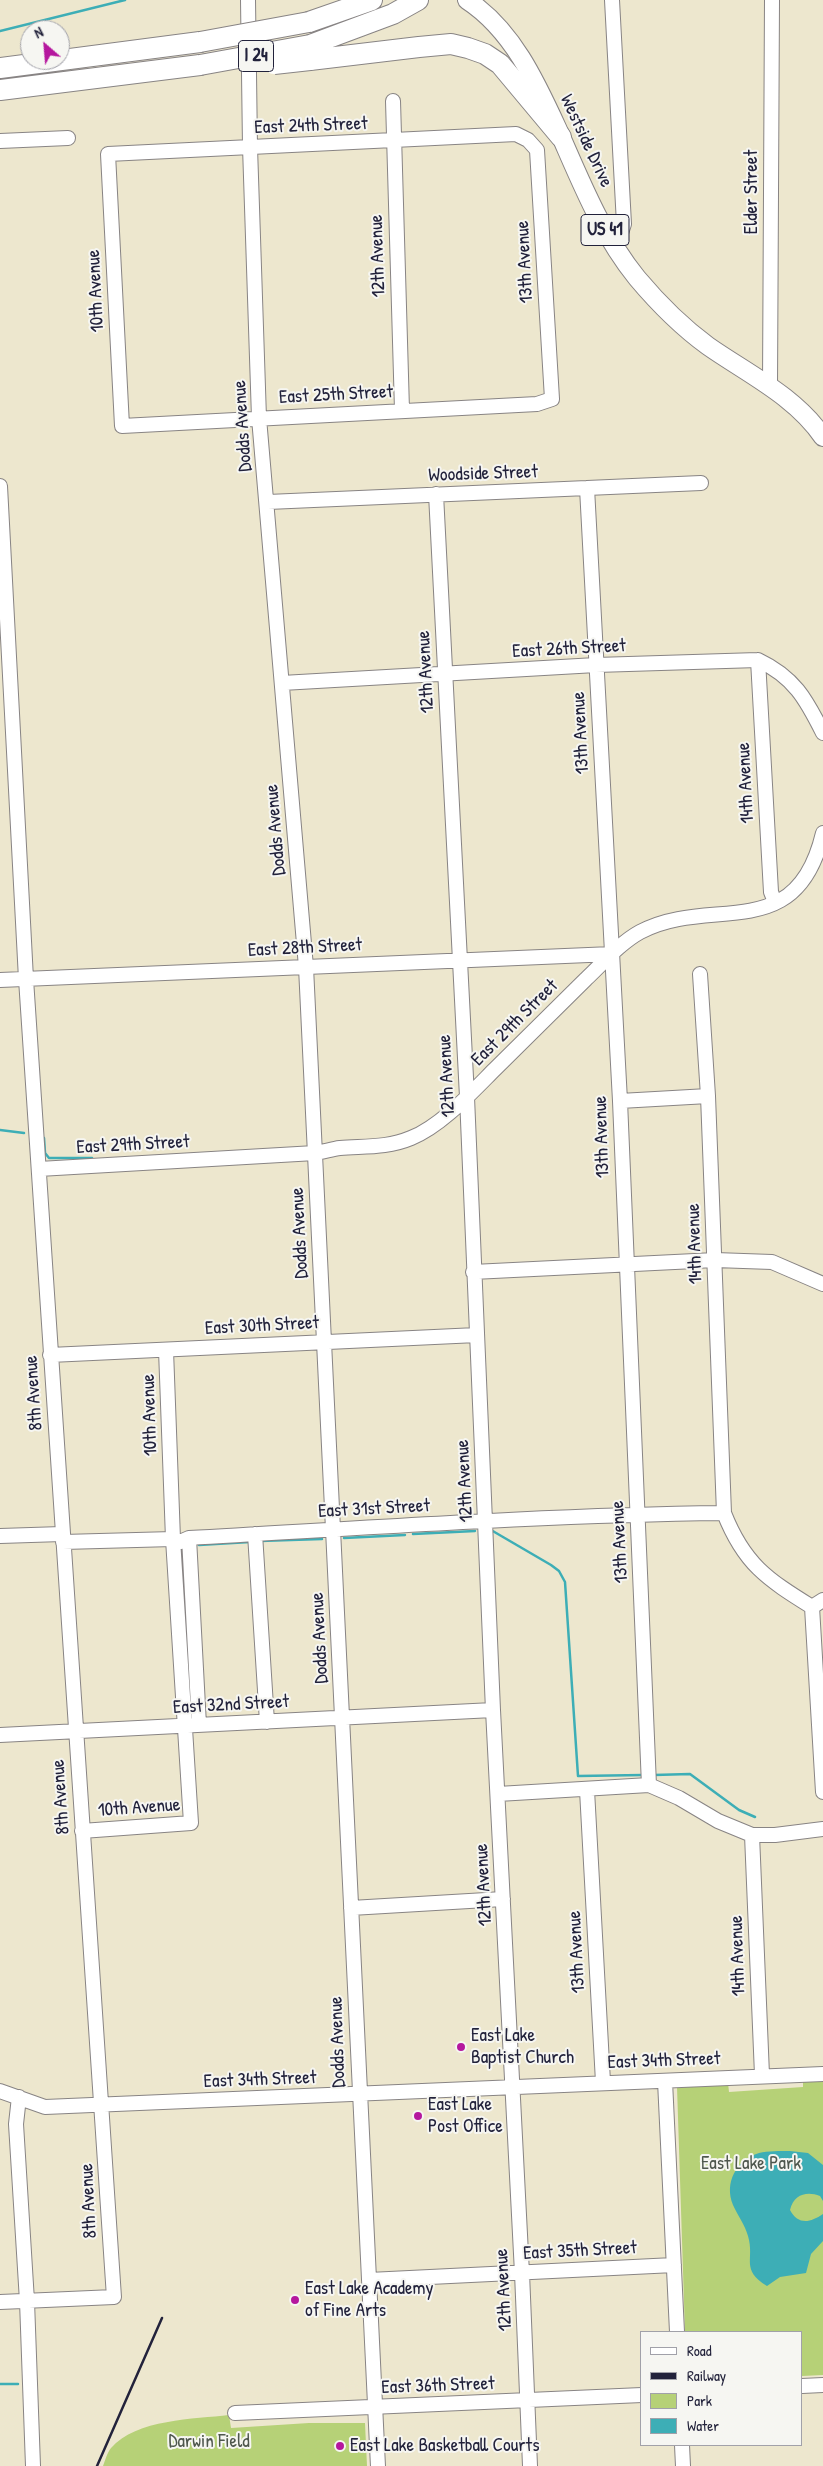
<!DOCTYPE html>
<style>
body{margin:0}
#map{position:relative;width:823px;height:2466px;overflow:hidden;background:#ede7ce;font-family:"Patrick Hand",sans-serif}
canvas{display:block}
.legend{position:absolute;left:640px;top:2331px;width:162px;height:115px;box-sizing:border-box;background:#f6f6f2;border:1px solid #a1a1a9;margin:0;padding:6px 9px;list-style:none;font-size:15px;color:#22223b}
.legend li{display:flex;align-items:center;gap:10px;height:25px}
.legend b{width:25px;border:1px solid #a1a1a9}
.north{position:absolute;left:20px;top:20px;width:50px;height:50px;box-sizing:border-box;background:#f6f6f2;border:1px solid #a1a1a9;border-radius:50%;rotate:333deg;font-size:14px;font-weight:700;line-height:20px;text-align:center;color:#22223b}
.north::after{content:'';display:block;margin:auto;width:18px;height:22px;background:#b5179e;clip-path:polygon(50% 0,100% 100%,50% 72%,0 100%)}
</style>
<div id="map">
<canvas width="823" height="2466"></canvas>
<ul class="legend">
<li><b style="height:6px;background:#fff"></b>Road</li>
<li><b style="height:6px;background:#22223b"></b>Railway</li>
<li><b style="height:14px;background:#b6d177"></b>Park</li>
<li><b style="height:14px;background:#3daeb6"></b>Water</li>
</ul>
<div class="north">N</div>
</div>
<script>
const ctx = document.querySelector('canvas').getContext('2d');
ctx.lineJoin = 'round';
function fill(path, color) { ctx.fillStyle = color; ctx.fill(path, 'evenodd'); }
function stroke(path, color, width, dash) { ctx.strokeStyle = color; ctx.lineWidth = width; ctx.lineCap = dash ? 'butt' : 'round'; ctx.setLineDash(dash || []); ctx.stroke(path); }
function write(font, color, halo, rows, align = 'center') {
  ctx.font = font + ' "Patrick Hand",sans-serif'; ctx.lineWidth = 4; ctx.setLineDash([]); ctx.textBaseline = 'middle'; ctx.strokeStyle = halo; ctx.fillStyle = color; for (const [text, x, y, turn = 0] of rows) {
    ctx.save(); ctx.translate(x, y); ctx.rotate((+turn || 0) * Math.PI / 180); ctx.textAlign = isNaN(turn) ? turn : align; if (halo) ctx.strokeText(text, 0, 0); ctx.fillText(text, 0, 0); ctx.restore();
  }
}
fill(new Path2D(`
 M803 2079H823V2375L802 2376V2332H685L677 2087 728 2083 729 2092 803 2087Z
 M229 2415 231 2428 309 2423H365L367 2466H103C105 2461 107 2453 111 2448 136 2419 195 2419 229 2415Z`), '#b6d177');
fill(new Path2D(`
 M790 2151 808 2153 823 2165V2201L820 2196C807 2191 794 2194 790 2210 798 2225 810 2223 823 2214V2241L811 2254 806 2273 780 2277 767 2286C740 2269 755 2260 748 2236 745 2225 738 2216 733 2205 724 2183 736 2160 759 2153 768 2151 780 2151 790 2151Z`), '#3daeb6');
stroke(new Path2D(`
 M0 31 125 0
 M0 1130 24 1133
 M44 1138 45 1153 49 1158H92
 M491 1530 551 1565 559 1571 565 1582 578 1776 643 1775
 M413 1534 475 1531
 M344 1538 405 1535
 M260 1541 322 1539
 M199 1545 250 1542
 M654 1775 690 1774 739 1810 755 1817
 M0 2384H18`), '#3daeb6', 2.5);
const minor = new Path2D(`
 M248 0 250 147 259 418 306 967 378 2466
 M612 0 624 224 616 248
 M393 101 402 410
 M516 134 528 140 537 150 552 399 537 404 122 426 108 154Z
 M0 141 68 138
 M770 385 772 0
 M0 486 26 979 114 2297 0 2302
 M587 488 620 1101 649 1785
 M436 494 467 1097 493 1710 522 2273 530 2466
 M268 502 701 483
 M758 660 771 892 775 902
 M282 683 596 665 758 660C794 677 806 699 823 733
 M700 974 708 1096 724 1513C744 1564 767 1579 812 1607
 M0 980 612 954
 M620 1101 708 1096
 M39 1169 315 1153C323 1152 332 1149 340 1148 365 1146 387 1148 411 1138 441 1126 472 1092 495 1069 525 1039 556 1009 586 979 603 963 620 943 640 932 711 894 796 947 823 833
 M473 1272 715 1260 772 1262 823 1284
 M50 1355 477 1335
 M255 1534 267 1722
 M0 1536 62 1534
 M189 1538 199 1725
 M63 1542 173 1539 180 1542 189 1538C367 1528 546 1515 724 1513
 M812 1607 823 1792
 M812 1607 823 1600
 M0 1735 493 1710
 M587 1790 603 2082
 M498 1794 649 1785 679 1798 718 1821 752 1835H775L823 1829
 M82 1831 191 1823 173 1539 166 1350
 M752 1835 762 2075
 M351 1908 503 1899
 M665 2081 677 2332
 M0 2091 45 2107 823 2074
 M19 2097 16 2124 27 2301 33 2466
 M369 2280 674 2265
 M802 2386 823 2385
 M235 2413 642 2395
 M682 2445 683 2466`);
const major = new Path2D(`
 M467 0C513 30 537 84 559 132 581 182 602 235 637 278 658 303 682 327 708 346 748 374 795 396 823 437`);
const highway = new Path2D(`
 M309 22 372 0
 M310 45 393 14 418 0
 M310 60 419 47 451 44 468 48 485 54 500 64 561 137
 M0 68 200 42
 M0 90 200 65`);
stroke(minor, '#888484', 16);
stroke(major, '#888484', 20);
stroke(highway, '#888484', 22);
stroke(minor, '#fff', 14);
stroke(major, '#fff', 18);
stroke(highway, '#fff', 20);
stroke(new Path2D(`
 M97 2466 162 2318`), '#22223b', 2.5);
const highwayBridge = new Path2D(`
 M200 42 309 22
 M274 64 310 60
 M200 65 310 45`);
stroke(highwayBridge, '#888484', 22, []);
stroke(highwayBridge, '#fff', 20);
for (const [x, y, r, color] of [
 [461,2047,5,"#b5179e"],
 [418,2116,5,"#b5179e"],
 [295,2300,5,"#b5179e"],
 [340,2446,5,"#b5179e"]
]) { const dot = new Path2D(); dot.arc(x, y, r, 0, 2 * Math.PI); ctx.fillStyle = color; ctx.fill(dot); stroke(dot, '#f6f6f2', 2); }
for (const [x, y, w] of [
 [256,56,35],
 [605,230,48]
]) { const box = new Path2D(); box.roundRect(x - w / 2, y - 15.5, w, 31, 4); ctx.fillStyle = '#f6f6f2'; ctx.fill(box); stroke(box, '#22223b', 1); }
write('bold 18px', '#22223b', null, [
 ["I 24",256,56],
 ["US 41",605,230]
]);
write('19px', '#22223b', '#f6f6f2', [
 ["East 24th Street",311,126,-2],
 ["Westside Drive",586,141,65],
 ["Elder Street",752,192,-90],
 ["12th Avenue",378,256,-92],
 ["13th Avenue",525,262,-93],
 ["10th Avenue",96,291,-93],
 ["East 25th Street",336,395,-3],
 ["Dodds Avenue",243,426,-94],
 ["Woodside Street",483,474,-2],
 ["East 26th Street",569,649,-3],
 ["12th Avenue",426,672,-93],
 ["13th Avenue",581,733,-93],
 ["14th Avenue",746,783,-93],
 ["Dodds Avenue",276,830,-95],
 ["East 28th Street",305,948,-3],
 ["East 29th Street",515,1023,-45],
 ["12th Avenue",447,1076,-93],
 ["13th Avenue",602,1137,-92],
 ["East 29th Street",133,1145,-3],
 ["Dodds Avenue",300,1233,-93],
 ["14th Avenue",695,1244,-92],
 ["East 30th Street",262,1326,-3],
 ["8th Avenue",34,1393,-94],
 ["10th Avenue",150,1415,-92],
 ["12th Avenue",465,1481,-93],
 ["East 31st Street",374,1509,-3],
 ["13th Avenue",620,1542,-93],
 ["Dodds Avenue",320,1638,-93],
 ["East 32nd Street",231,1705,-3],
 ["8th Avenue",61,1797,-94],
 ["10th Avenue",139,1808,-4],
 ["12th Avenue",484,1885,-93],
 ["13th Avenue",577,1952,-93],
 ["14th Avenue",738,1956,-92],
 ["Dodds Avenue",338,2042,-92],
 ["East 34th Street",664,2061,-2],
 ["East 34th Street",260,2080,-2],
 ["8th Avenue",89,2201,-93],
 ["East 35th Street",580,2251,-3],
 ["12th Avenue",504,2290,-93],
 ["East 36th Street",438,2386,-2]
]);
write('19px', '#22223b', '#f6f6f2', [
 ["East Lake",471,2036],
 ["Baptist Church",471,2058],
 ["East Lake",428,2105],
 ["Post Office",428,2127],
 ["East Lake Academy",305,2289],
 ["of Fine Arts",305,2311],
 ["East Lake Basketball Courts",350,2446]
], 'left');
write('19px', '#4e574d', '#f6f6f2', [
 ["East Lake Park",751,2164],
 ["Darwin Field",209,2442]
]);
</script>
